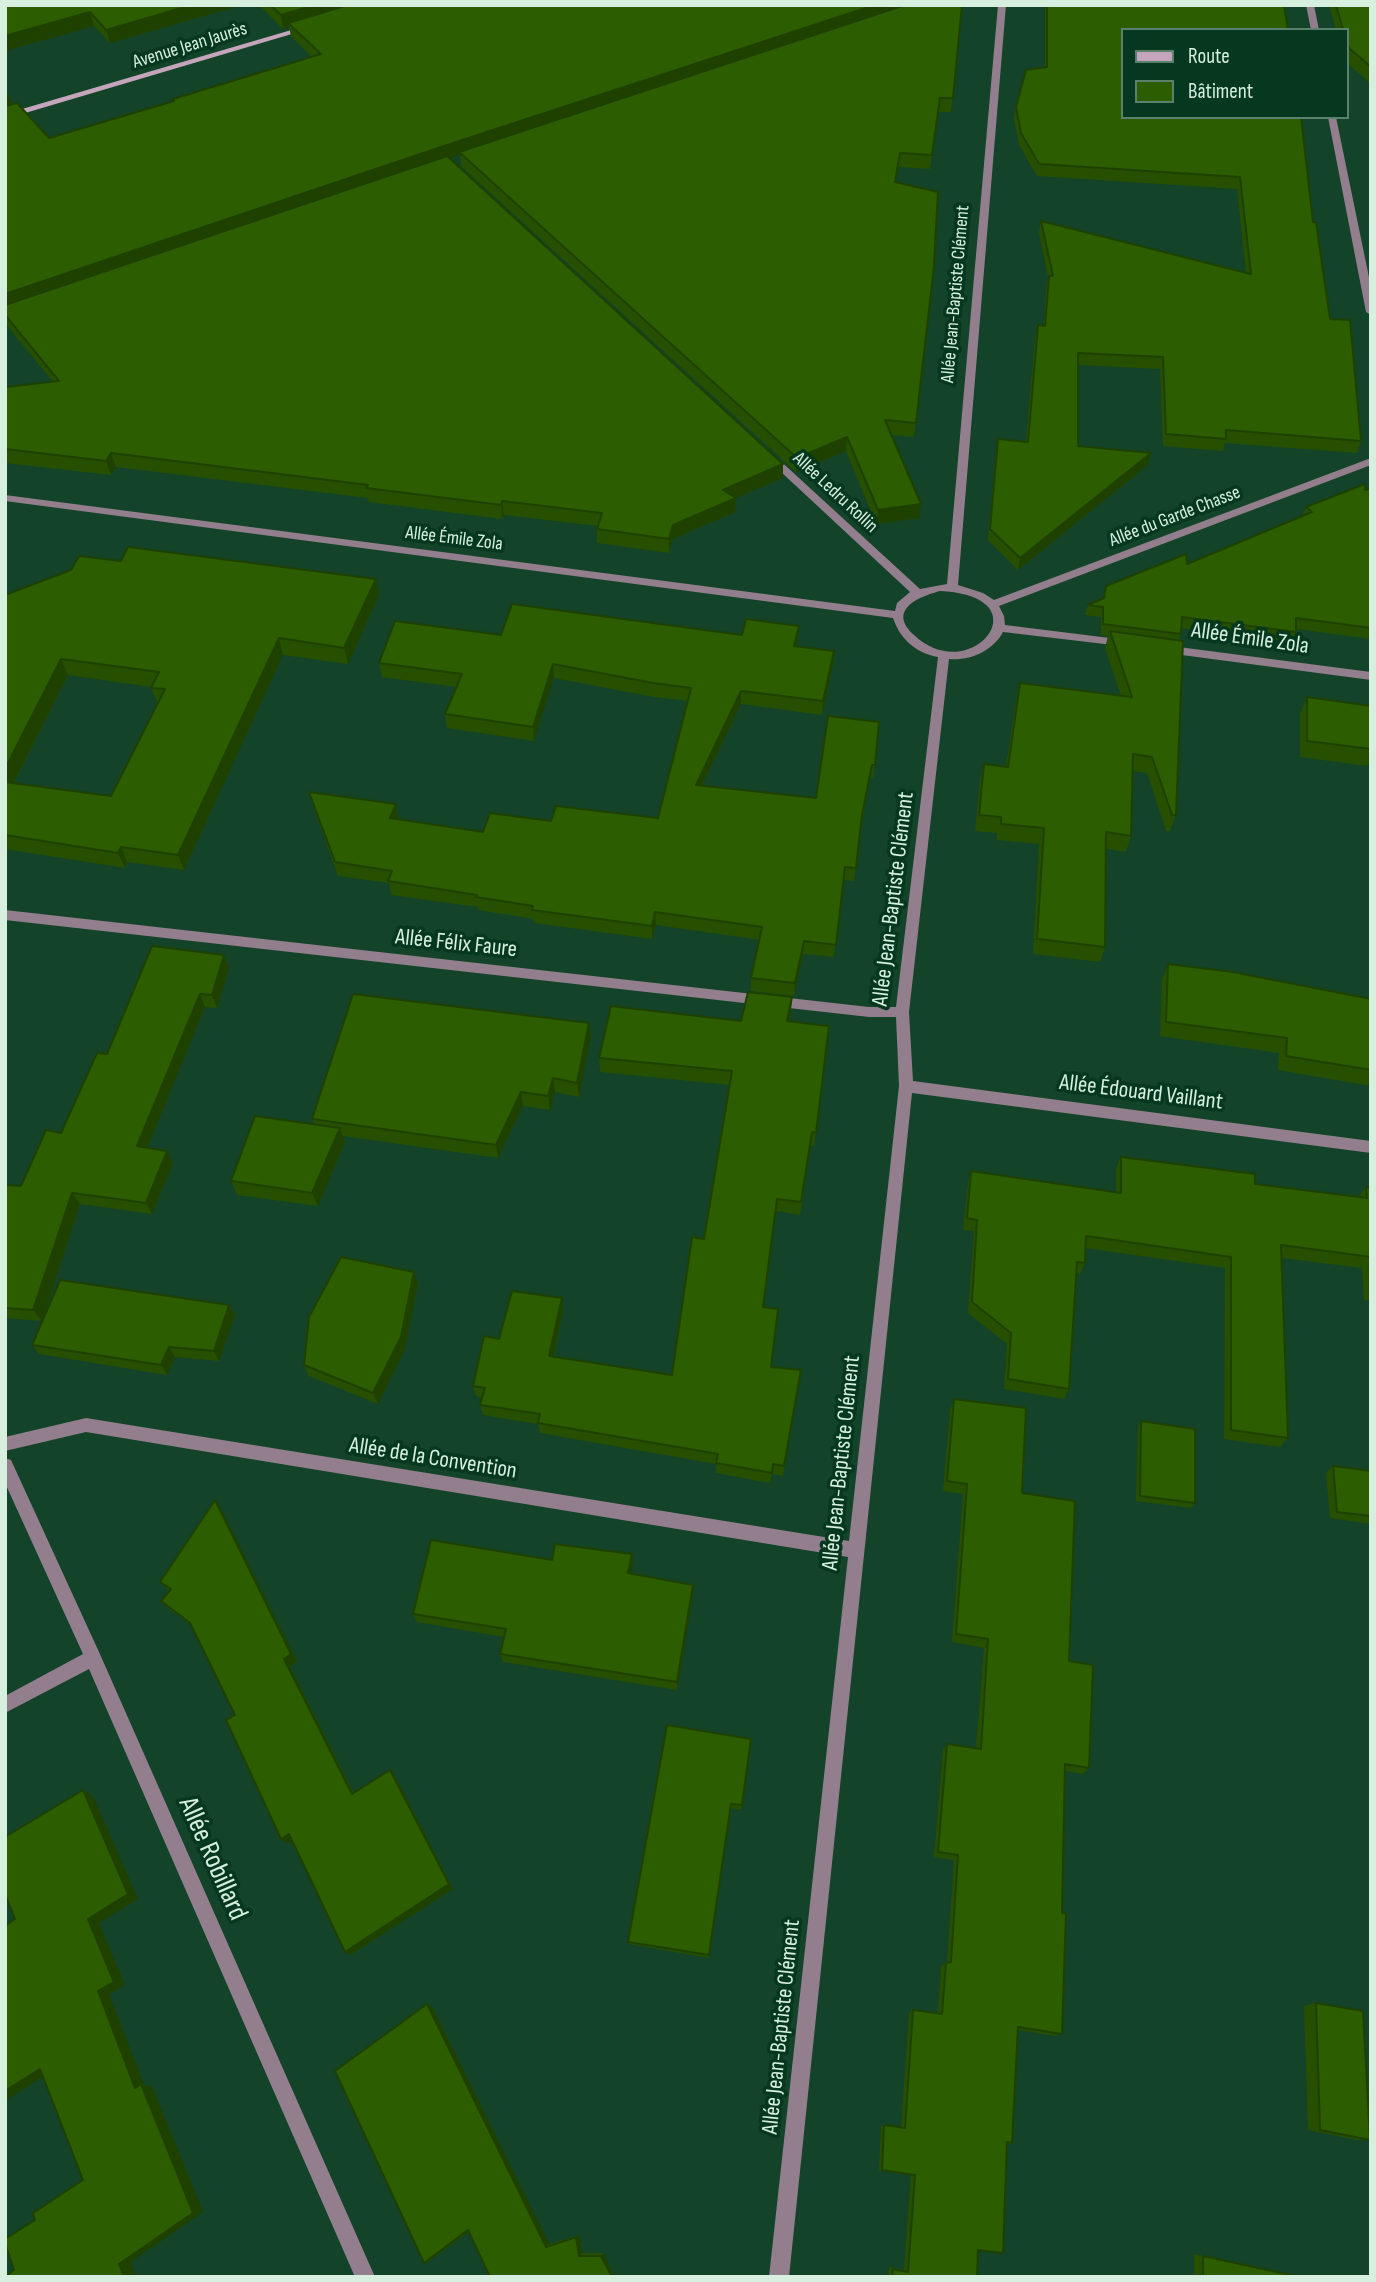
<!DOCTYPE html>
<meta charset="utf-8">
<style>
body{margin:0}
#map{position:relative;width:1376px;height:2282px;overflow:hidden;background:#134328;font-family:"Sofia Sans Condensed",sans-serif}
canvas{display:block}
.frame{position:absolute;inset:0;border:7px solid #d6efde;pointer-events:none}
.legend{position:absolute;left:1121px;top:28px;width:228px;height:91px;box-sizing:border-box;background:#05381e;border:2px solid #59816b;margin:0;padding:9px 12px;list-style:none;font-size:21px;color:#d6efde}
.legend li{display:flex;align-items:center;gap:14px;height:35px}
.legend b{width:35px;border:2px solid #59816b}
</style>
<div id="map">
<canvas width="1376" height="2282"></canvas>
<div class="frame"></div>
<ul class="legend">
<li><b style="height:9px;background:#c4a5bc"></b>Route</li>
<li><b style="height:19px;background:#2c5d00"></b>Bâtiment</li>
</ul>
</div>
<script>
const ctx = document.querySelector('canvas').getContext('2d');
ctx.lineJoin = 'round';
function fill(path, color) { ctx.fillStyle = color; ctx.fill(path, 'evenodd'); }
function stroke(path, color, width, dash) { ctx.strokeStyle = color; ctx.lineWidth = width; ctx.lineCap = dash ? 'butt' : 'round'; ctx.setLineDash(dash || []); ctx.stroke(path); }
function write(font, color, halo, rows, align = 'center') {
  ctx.font = font + ' "Sofia Sans Condensed",sans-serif'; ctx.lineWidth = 7; ctx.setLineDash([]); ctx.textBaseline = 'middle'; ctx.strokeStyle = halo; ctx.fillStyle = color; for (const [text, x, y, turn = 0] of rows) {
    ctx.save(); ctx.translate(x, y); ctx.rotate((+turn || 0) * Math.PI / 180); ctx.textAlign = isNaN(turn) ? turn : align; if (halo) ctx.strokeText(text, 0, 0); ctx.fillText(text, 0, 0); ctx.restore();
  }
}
fill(new Path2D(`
 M998 5H1006L958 585 983 593 994 600 1371 458V465L999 606 1004 616 1005 625 1126 640 1132 644 1130 647 1003 632C993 651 970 661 949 659L909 1012 913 1081 1371 1141V1153L912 1093 789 2277H769L848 1557 86 1432 5 1451V1437L86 1418 849 1541 899 1086 896 1017H869L5 920V910L869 1007H896L938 657C916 653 900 639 893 618L5 501V495L895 611 897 603 910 592 766 458 771 455 775 456 920 589 947 584ZM940 591C1046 596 971 689 914 635 887 610 918 597 940 591Z
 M1306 5H1314L1319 30H1311Z
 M1328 117H1336L1371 287V315L1366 312Z
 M1163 645 1371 672V680L1159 652 1157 649Z
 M5 1458 11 1460 99 1652 375 2277H355L89 1669 5 1713V1696L83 1654 5 1483Z`), '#927e8d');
fill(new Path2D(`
 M305 26 312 28 5 119V114Z`), '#c4a5bc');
fill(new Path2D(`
 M5 5H242L110 43 94 26 5 51Z
 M259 5H962L951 112H938L930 169 899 167 896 182 934 266 914 437 891 435 919 518 876 524 846 451 796 472 461 166 460 155 449 158 783 478 736 498 735 512 673 539 669 553 597 543V529L598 526 504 515 502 519 369 502 368 498 116 467 111 475 5 463V387L53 382 5 323V91L12 104 49 138 173 102V99L312 57 291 36 289 27 283 29Z
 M1045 5H1284L1301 117 1313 222 1330 319 1361 441 1357 453 1225 443 1223 451 1163 446 1160 369 1078 365V446L1151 453 1148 465 1018 570 988 540 996 451 998 439 1026 441 1035 337 1038 325 1044 326 1046 288 1048 277 1039 233 1041 221 1246 273 1237 189 1037 176 1019 145 1014 119 1016 107 1045 67Z
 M1329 5H1371V84L1346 62V30H1336Z
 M1371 488V639L1296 629V632L1292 642 1181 628 1179 640 1176 815 1170 831H1166L1147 773 1132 771 1131 836 1126 852 1106 849 1105 947 1100 962 1033 954 1039 844 997 840V833L975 831 980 780 984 764 1006 766 1016 700 1020 683 1121 696 1105 648 1108 636 1101 635V617L1085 615 1088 605 1102 599 1106 586 1187 564 1302 516 1306 507Z
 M121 561 376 579 379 595 348 664 283 655 184 870 127 862 125 868 5 849V595ZM68 675 151 687V688L158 704 111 796 14 783Z
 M799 626 797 646 834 651 833 665 822 715 741 704 702 786 816 798 879 722 873 778H870L861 828 854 881 843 880 834 957 803 954 794 996 751 991V978L760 940 656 925 652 939 534 923 533 919 478 910V907L391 895 389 883 338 876 313 806 309 792 398 818V819L483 832 551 821 658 818 688 701 654 697 554 678 534 741 447 728 445 714 456 687 382 677 379 663 501 635H742Z
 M1307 697 1371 706V759L1367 766 1300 757V713Z
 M224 955 229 968 217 1008 205 1007 147 1148 173 1163 152 1214 80 1204 42 1321 5 1318V1185L21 1186 61 1133 107 1054Z
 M1168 964 1371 999V1086L1278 1070 1279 1053 1160 1036 1162 979Z
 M792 997 789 1021 816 1133 814 1146 810 1145 800 1215 776 1211 763 1307 771 1367 801 1370 783 1476 772 1474 770 1483 716 1473V1464L540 1433 538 1424 483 1415 480 1405 482 1398 476 1396 473 1386 499 1339 562 1298 563 1310 554 1356 672 1375 704 1239 730 1085 600 1072 599 1058 741 1021Z
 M589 1023 591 1037 579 1097 555 1092 550 1110 523 1106 498 1158 343 1136 345 1142 318 1206 237 1195 231 1181 314 1124 312 1119Z
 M1121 1157 1255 1184 1358 1197 1366 1187 1371 1188V1301L1364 1300 1362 1268 1281 1258 1288 1438 1280 1447 1224 1439 1225 1268 1085 1248V1263L1080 1274 1076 1273 1069 1389 1064 1399 1004 1389 1007 1344 968 1313 974 1231 963 1230 968 1183 971 1171 1116 1192V1169Z
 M418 1284 405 1349 378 1404 309 1376 304 1365Z
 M229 1305 235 1315 219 1361 175 1357 167 1375 39 1354 32 1345Z
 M954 1399 1022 1493 1069 1661 1089 1768 1083 1774 1065 1771 1062 1913V2034L1055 2036 1018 2030 1012 2143 1007 2144 978 2250 977 2277H888L889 2267 904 2270 911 2174 879 2170 881 2126 901 2127 909 2013 913 2010 938 2014 941 1966 947 1962 954 1860 934 1857 943 1750 947 1744 976 1748 984 1648 952 1642 963 1494 943 1491 950 1410Z
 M1141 1421 1195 1503 1191 1508 1136 1501 1138 1427Z
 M1333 1466 1371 1471V1524L1330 1518 1326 1473Z
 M215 1500 221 1509 297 1661 290 1666 354 1793 390 1770 395 1776 453 1889 350 1955 345 1952 292 1841 288 1844 235 1715 192 1626 169 1609 161 1601 169 1591 160 1582Z
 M552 1560 633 1564 631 1573 693 1585V1594L677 1690 503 1662 500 1654 504 1637 417 1622 413 1614Z
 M751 1739 741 1810 730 1808 709 1958 629 1944 628 1942Z
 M1316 2003 1370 2140H1357L1308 2130 1304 2006Z
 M427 2004 433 2008 549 2244 579 2235 582 2253H603L615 2277 469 2232 431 2260Z
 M1194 2254 1300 2277H1194Z`), '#265000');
fill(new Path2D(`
 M192 5H242L110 43 106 30Z
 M316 5H364L288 23 289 27 283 29 281 15Z
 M875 5H915L459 152 460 155 5 310V294L444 146Z
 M90 12 94 26 5 51V36Z
 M9 95 14 109 5 112V96Z
 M847 437 846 451 796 472 797 458Z
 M111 453 116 467 111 475 106 461Z
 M1151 453 1148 465 1018 570 1020 558Z
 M783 464V478L736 498 735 512 673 539 669 553V539L673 525 723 490Z
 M502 501 504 515 502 519 501 505Z
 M921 504 919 518 876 524 878 510Z
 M376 579 379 595 348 664 344 648Z
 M799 626 798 640 793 660 794 646Z
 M279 638 283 655 184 870 178 855Z
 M834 651 833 665 822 715 823 701Z
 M61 659 68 675 7 796 5 793V769Z
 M553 664 554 678 534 741 533 727Z
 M741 691V704L696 798V785Z
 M396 804 398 818 393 831 390 818Z
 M121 847 127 862 125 868 118 853Z
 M655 912 656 925 652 939V926Z
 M804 941 803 954 794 996 795 983Z
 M224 955 229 968 217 1008 212 995Z
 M200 994 205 1007 143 1158 137 1146Z
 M792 997 791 1011 786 1035 787 1021Z
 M589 1023 591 1037 579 1097 577 1083Z
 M553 1078 555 1092 550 1110 548 1096Z
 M521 1092 523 1106 498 1158 496 1145Z
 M340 1128 345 1142 318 1206 312 1193Z
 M167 1151 173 1163 152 1214 146 1203Z
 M72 1193 80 1204 42 1321 33 1310Z
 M414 1272 418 1284 405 1349 378 1404 373 1393Z
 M562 1298 563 1310 551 1367 549 1356Z
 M229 1305 235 1315 219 1361 214 1351Z
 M169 1347 175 1357 167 1375 161 1365Z
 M215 1500 221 1509 297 1661 290 1666 357 1800 352 1794 284 1659Z
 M632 1554 633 1564 629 1582 628 1573Z
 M693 1585V1594L677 1690V1682Z
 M390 1770 395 1776 453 1889 350 1955 345 1952Z
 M83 1790 93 1796 138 1899 99 1923 125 1985 109 1994 144 2085 152 2086 203 2212 131 2262 136 2277H124L119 2264 135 2088 98 1991 88 1919Z
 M289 1834 295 1839 288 1844 281 1839Z
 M427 2004 433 2008 549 2244 546 2247Z
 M40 2069 52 2071 5 2101V2091Z
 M473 2228 431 2260 424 2263 468 2230Z
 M579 2235 582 2253 579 2256 576 2237Z
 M603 2253 615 2277H612L601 2256Z`), '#1f4100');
const building = new Path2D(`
 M5 5H192L106 30 90 12 5 36Z
 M270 5H316L281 15Z
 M348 5H875L444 146 5 294V106L17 103 49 138 174 101 173 99 321 54 288 23Z
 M905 5H962L953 98H940L932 155 900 153 895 182 938 192 934 266 916 423 885 420 921 504 878 510 847 437 797 458 459 152Z
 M1047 5H1284L1288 30H1122V117H1301L1313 222H1316L1330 319 1350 320 1361 441 1226 430V439L1166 434 1163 357 1078 353V446L1151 453 1020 558 990 529 998 439 1028 442 1038 325 1045 326 1049 276H1053L1041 221 1251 274 1240 177 1039 164 1021 133 1016 107 1026 70 1047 67Z
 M1336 5H1371V67L1349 48 1346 40V30H1343Z
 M447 156 783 464 723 490 736 498 673 525 669 539 597 529 602 513 502 501 501 505 366 488 368 485 111 453 106 461 5 449V387L59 381 5 315V305Z
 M1365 484V490L1371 488V628L1296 618V632L1182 617 1181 634 1103 624V607L1088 605 1104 598 1106 586 1186 554 1187 564 1312 512 1306 507Z
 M128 547 376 579 344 648 279 638 178 855 121 847 118 853 5 835V782L111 796 165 689 151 688 159 672 61 659 5 769V595L71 570 79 556 121 561Z
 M512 604 742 635 746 619 799 626 794 646 834 651 823 701 741 691 696 785 816 798 828 716 879 722 875 765H872L862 815 856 868 845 867 836 945 804 941 795 983 751 978 762 927 655 912 652 926 532 910 533 906 476 897 477 895 388 881 392 871 335 862 309 792 396 804 390 818 483 832 490 813 551 821 556 806 658 818 691 688 653 683 553 664 533 727 445 714 462 674 379 663 395 621 501 635Z
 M1110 631 1183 641 1176 815H1172L1152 757 1133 754 1131 836 1106 832 1105 947 1037 939 1044 828 1001 824V817L979 815 984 764 1008 767 1020 683 1132 697Z
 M1307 697 1371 706V749L1307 741Z
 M152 946 224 955 212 995 200 994 137 1146 167 1151 146 1203 72 1193 33 1310 5 1308V1185L21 1186 46 1130 61 1133 97 1053 107 1054Z
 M1168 964 1233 972 1371 999V1070L1286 1056 1287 1038 1166 1022Z
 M748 992 792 997 787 1021 829 1026 816 1133 812 1132 801 1202 777 1199 763 1307 778 1309 771 1367 801 1370 784 1466 773 1464 772 1473 716 1463 718 1454 538 1423 540 1414 480 1405 485 1388 473 1386 484 1336 499 1339 512 1291 562 1298 549 1356 672 1375 692 1237 704 1239 732 1071 599 1058 611 1006 741 1021Z
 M353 994 589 1023 577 1083 553 1078 548 1096 521 1092 496 1145 312 1119Z
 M255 1116 340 1128 312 1193 231 1181Z
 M1121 1157 1255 1174V1184L1367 1198 1366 1187 1371 1188V1260V1257L1281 1245 1288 1438 1231 1430V1257L1086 1236 1085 1263 1077 1262 1069 1389 1008 1379 1011 1333 972 1302 977 1220 967 1218 971 1171 1121 1193Z
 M341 1257 414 1272 401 1337 373 1393 304 1365 309 1317Z
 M60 1280 229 1305 214 1351 169 1347 161 1365 32 1345Z
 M954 1399 1026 1408 1022 1493 1075 1501 1069 1661 1093 1665 1089 1768 1065 1764 1062 1913H1066L1062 2034 1018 2027 1012 2143 1007 2142 1003 2253 978 2250 977 2277H892L893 2269 908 2272 915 2175 882 2170 884 2125 905 2128 913 2010 942 2014 946 1963 951 1962 958 1855 938 1852 947 1744 981 1749 988 1639 956 1634 967 1484 947 1481Z
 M1141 1421 1195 1429V1503L1140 1496Z
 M1333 1466 1371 1471V1516L1337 1512Z
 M215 1500 291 1654 284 1659 352 1794 390 1770 449 1884 345 1952 289 1834 281 1839 226 1720 235 1715 190 1623 161 1601 171 1589 160 1582Z
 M431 1540 552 1560 555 1544 632 1554 628 1573 693 1585 677 1682 500 1654 506 1629 413 1614Z
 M667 1725 751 1739 742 1805 731 1804 709 1955 628 1942Z
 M83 1790 128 1894 88 1919 114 1982 98 1991 135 2088 141 2084 193 2213 119 2264 124 2277H5L14 2270 5 2243V2239L35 2220 33 2213 83 2180 40 2069 5 2091V1926L15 1919 5 1894V1837Z
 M1316 2003 1363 2011 1370 2140 1320 2130Z
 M427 2004 546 2247 576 2237 579 2256H601L612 2277H490L468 2230 424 2263 335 2071Z
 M1203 2256 1300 2277H1203Z`);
fill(building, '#2c5d00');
stroke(building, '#1f4100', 2);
write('19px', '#d6efde', '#05381e', [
 ["Avenue Jean Jaurès",190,46,-17],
 ["Allée Jean-Baptiste Clément",956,294,-85],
 ["Allée Ledru Rollin",835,493,43],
 ["Allée du Garde Chasse",1175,517,-21],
 ["Allée Émile Zola",454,539,7]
]);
write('23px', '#d6efde', '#05381e', [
 ["Allée Émile Zola",1250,639,8],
 ["Allée Jean-Baptiste Clément",894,899,-83],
 ["Allée Félix Faure",456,944,6],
 ["Allée Édouard Vaillant",1141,1093,7],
 ["Allée de la Convention",433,1459,9],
 ["Allée Jean-Baptiste Clément",842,1463,-84],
 ["Allée Jean-Baptiste Clément",782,2027,-84]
]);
write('28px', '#d6efde', '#05381e', [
 ["Allée Robillard",212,1859,66]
]);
</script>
